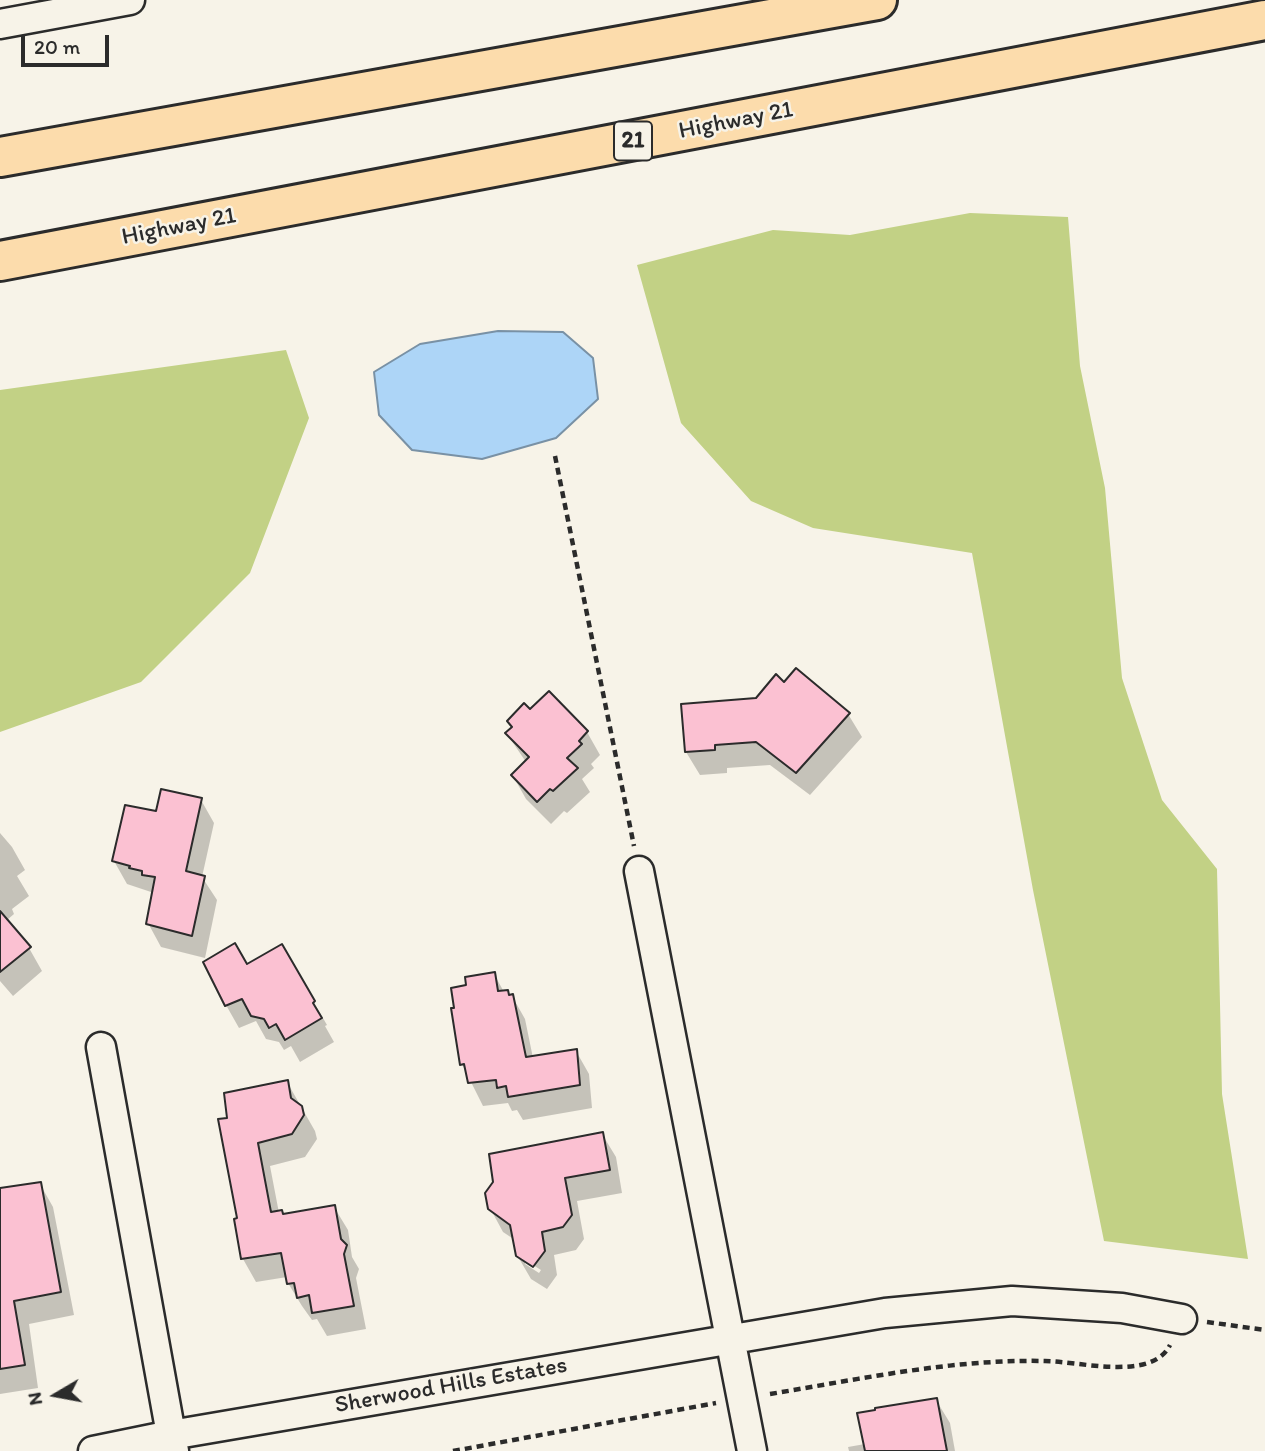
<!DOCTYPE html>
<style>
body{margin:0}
#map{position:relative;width:1265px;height:1451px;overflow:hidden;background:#f7f3e8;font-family:Itim,sans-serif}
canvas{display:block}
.north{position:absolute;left:21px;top:1360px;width:70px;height:70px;-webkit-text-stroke:5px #f7f3e8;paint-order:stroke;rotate:260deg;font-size:19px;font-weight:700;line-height:28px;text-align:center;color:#2b2b2b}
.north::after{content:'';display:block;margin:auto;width:24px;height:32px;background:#2b2b2b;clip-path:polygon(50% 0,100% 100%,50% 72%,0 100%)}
.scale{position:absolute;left:21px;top:35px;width:88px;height:32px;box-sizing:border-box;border:4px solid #2b2b2b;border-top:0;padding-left:9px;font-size:21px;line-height:24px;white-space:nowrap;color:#2b2b2b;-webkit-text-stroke:5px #f7f3e8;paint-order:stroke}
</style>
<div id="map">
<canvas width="1265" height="1451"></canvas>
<div class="north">N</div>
<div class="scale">20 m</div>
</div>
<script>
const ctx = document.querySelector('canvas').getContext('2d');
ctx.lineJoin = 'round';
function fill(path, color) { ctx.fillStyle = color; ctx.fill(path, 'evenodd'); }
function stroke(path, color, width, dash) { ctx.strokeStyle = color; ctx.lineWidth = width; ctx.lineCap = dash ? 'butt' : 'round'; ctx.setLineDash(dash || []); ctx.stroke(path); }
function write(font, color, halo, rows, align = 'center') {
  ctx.font = font + ' Itim,sans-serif'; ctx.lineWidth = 5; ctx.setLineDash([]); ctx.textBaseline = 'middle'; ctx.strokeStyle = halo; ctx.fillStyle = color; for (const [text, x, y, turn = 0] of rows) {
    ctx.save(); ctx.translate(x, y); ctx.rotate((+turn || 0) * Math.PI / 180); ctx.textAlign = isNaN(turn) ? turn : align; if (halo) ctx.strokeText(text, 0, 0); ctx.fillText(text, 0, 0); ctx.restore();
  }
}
fill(new Path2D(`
 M970 213 1068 217 1080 366 1105 488 1122 678 1162 800 1217 869 1222 1094 1248 1259 1104 1241 1033 890 972 553 813 528 751 501 681 423 637 265 773 230 850 235Z
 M286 350 309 418 250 573 141 682 0 732V390Z`), '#c2d185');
const water = new Path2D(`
 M498 331 563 332 593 358 598 399 556 438 482 459 412 450 379 415 374 372 420 344Z`);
fill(water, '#add5f7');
stroke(water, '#7991a5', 2);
fill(new Path2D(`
 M785 684 848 714 862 737 810 795 770 765 727 768V773L700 775 686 752 757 700Z
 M530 711 587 732 600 755 591 764 594 768 582 779 590 792 567 813 564 811 551 824 526 799 513 776 526 762 507 734Z
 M201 800 214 823 202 877 217 900 205 958 161 947 148 923 154 893 127 884 114 861 157 813Z
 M0 833 12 847 25 870 17 876 29 896 12 909 14 914 7 920 29 948 42 971 13 996 0 981Z
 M281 946 327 1025 325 1026 334 1042 300 1062 291 1046 284 1050 279 1042 266 1039 256 1021 239 1028 226 1005 247 967Z
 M494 974 504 992 507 991 512 996 525 1019 533 1058 576 1051 589 1074 592 1108 523 1120 517 1110 512 1111 508 1103 483 1106 462 1064 456 1009 468 987Z
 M287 1082 315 1131 317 1139 305 1157 270 1166 279 1213 284 1216 334 1207 348 1230 352 1257 359 1269 356 1278 366 1329 327 1336 317 1319 312 1320 302 1306 288 1283 287 1277 256 1282 243 1259 229 1119Z
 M602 1134 616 1157 622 1193 577 1201 584 1239 576 1250 554 1255 557 1275 547 1289 531 1279 517 1255 515 1240 503 1232 490 1208ZM525 1260 541 1270 539 1273 525 1264Z
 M40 1184 53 1207 74 1315 29 1324 38 1388 0 1394V1190Z
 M936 1400 950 1423 955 1451H849L848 1447 865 1444Z`), '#0003');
const building = new Path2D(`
 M796 668 850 713 796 773 756 742 715 745V750L685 752 681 704 756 698 776 674 784 682Z
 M549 691 588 731 579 741 582 744 567 758 578 768 553 791 550 789 537 802 511 775 529 757 505 733 512 727 507 721 524 703 530 709Z
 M161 789 202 798 186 871 205 876 192 936 146 924 155 877 142 875V871L129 868 130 866 112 861 125 805 156 811Z
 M0 911 31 947 0 972Z
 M235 943 247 964 282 944 315 1001 313 1003 322 1018 285 1040 276 1024 269 1028 264 1019 251 1016 242 999 225 1006 203 962Z
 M495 972 498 991 508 990 509 995 513 994 526 1057 577 1049 580 1085 508 1097 506 1086 497 1088 496 1080 468 1083 464 1064 460 1065 451 1008H454L451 988 466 985 465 977Z
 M288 1080 291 1098 302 1106 304 1115 292 1134 258 1143 271 1212 282 1210 283 1214 335 1205 341 1239 347 1245 344 1254 354 1306 312 1313 309 1295 297 1298 294 1283 287 1284 281 1253 241 1259 234 1219 237 1218 218 1119 227 1118 224 1093Z
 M603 1132 610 1170 565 1178 572 1215 563 1227 542 1232 545 1251 533 1267 516 1256 510 1225 488 1209 485 1193 493 1182 489 1154Z
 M41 1182 61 1292 14 1301 25 1365 0 1369V1188Z
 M937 1398 947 1451H865L857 1413 875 1410V1408Z`);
fill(building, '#fbc1d2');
stroke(building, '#2b2b2b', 2);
const minor = new Path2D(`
 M0 24 130 0
 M639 871 752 1451
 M101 1047 174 1451
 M93 1451 171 1435 885 1313 1012 1301 1122 1308 1182 1319`);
const primary = new Path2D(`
 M0 157 877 0
 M0 261 1265 20`);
stroke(minor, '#2b2b2b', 33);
stroke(primary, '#2b2b2b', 44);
stroke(new Path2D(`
 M555 456 634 846
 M1207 1322 1265 1330
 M770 1394C861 1379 952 1359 1045 1361 1078 1361 1152 1382 1170 1345
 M453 1451 716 1403`), '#2b2b2b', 4.5, [7, 5]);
stroke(minor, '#f7f3e8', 28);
stroke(primary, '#fcdcac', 38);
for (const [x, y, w] of [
 [633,141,38]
]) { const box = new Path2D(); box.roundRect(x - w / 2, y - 19.5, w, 39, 5); ctx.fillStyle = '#f7f3e8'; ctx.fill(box); stroke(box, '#2b2b2b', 2); }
write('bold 23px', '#2b2b2b', null, [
 ["21",633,141]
]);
write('24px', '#2b2b2b', '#f7f3e8', [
 ["Highway 21",736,121,-11],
 ["Highway 21",179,227,-11],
 ["Sherwood Hills Estates",451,1386,-10]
]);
</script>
